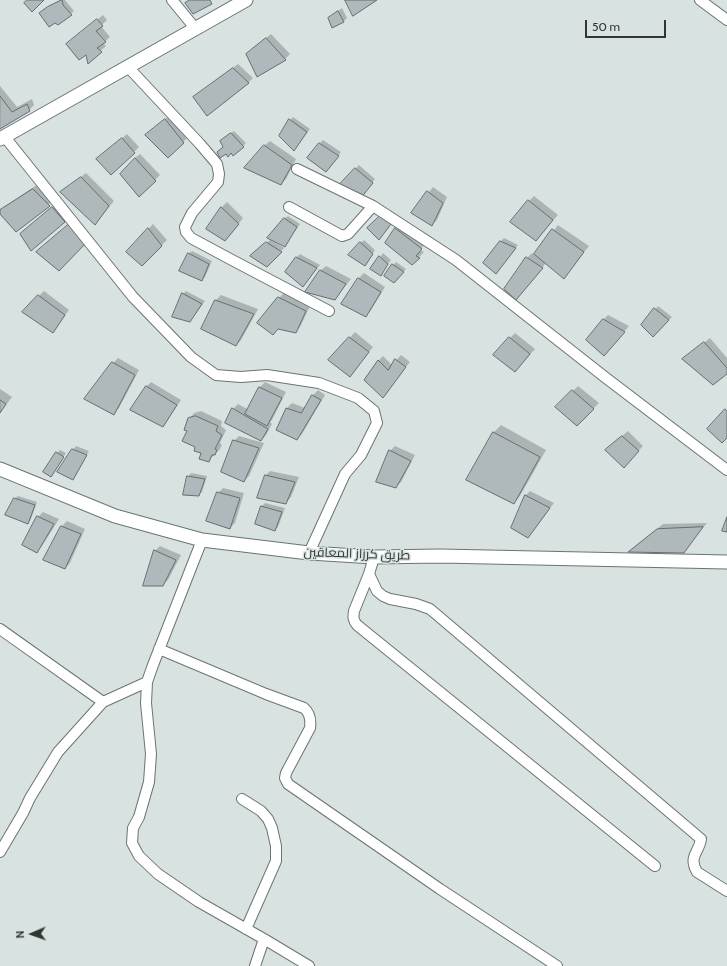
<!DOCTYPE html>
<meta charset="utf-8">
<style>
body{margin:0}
#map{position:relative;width:727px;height:966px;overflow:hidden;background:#d8e2e0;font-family:Cabin,sans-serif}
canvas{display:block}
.north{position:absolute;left:12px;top:914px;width:40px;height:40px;-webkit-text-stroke:3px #d8e2e0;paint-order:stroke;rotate:268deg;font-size:11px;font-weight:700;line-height:16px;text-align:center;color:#313534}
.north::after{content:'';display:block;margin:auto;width:14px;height:18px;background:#313534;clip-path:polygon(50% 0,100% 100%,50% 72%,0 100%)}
.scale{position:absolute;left:585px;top:20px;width:81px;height:18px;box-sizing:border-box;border:2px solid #313534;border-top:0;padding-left:5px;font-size:12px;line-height:14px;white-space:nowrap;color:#313534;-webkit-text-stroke:3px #d8e2e0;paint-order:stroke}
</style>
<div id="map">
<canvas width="727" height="966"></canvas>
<div class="north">N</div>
<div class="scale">50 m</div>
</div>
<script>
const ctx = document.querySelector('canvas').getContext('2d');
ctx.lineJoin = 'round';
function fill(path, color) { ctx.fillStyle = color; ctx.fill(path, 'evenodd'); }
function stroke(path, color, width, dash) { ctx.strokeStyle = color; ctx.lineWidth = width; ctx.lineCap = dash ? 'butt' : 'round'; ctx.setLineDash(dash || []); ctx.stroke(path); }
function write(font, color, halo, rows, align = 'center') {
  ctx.font = font + ' Cabin,Cairo,sans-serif'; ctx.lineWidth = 3; ctx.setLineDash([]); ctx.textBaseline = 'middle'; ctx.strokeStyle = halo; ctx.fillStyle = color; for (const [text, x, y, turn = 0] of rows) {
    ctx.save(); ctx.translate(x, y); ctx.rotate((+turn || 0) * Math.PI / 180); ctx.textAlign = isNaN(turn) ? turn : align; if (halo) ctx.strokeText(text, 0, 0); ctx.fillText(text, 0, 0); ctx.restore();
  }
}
fill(new Path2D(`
 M60 0H65L74 11 58 24 43 10Z
 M342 8 347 18 343 22 329 18Z
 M103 15 107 20 101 26 110 37 103 43 106 46 88 62 86 53 67 44Z
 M271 34 290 54 285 59 257 76 252 49Z
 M238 64 253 78 248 83 194 97Z
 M0 86 17 107 32 99 34 105 29 110 0 128Z
 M170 115 188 137 168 157 152 130Z
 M293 117 310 129 297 146 290 120Z
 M234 131 246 143 243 146 231 152H226L224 147V138Z
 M127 134 139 147 134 152 103 154Z
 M323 140 341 152 329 168 320 143Z
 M270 141 296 159 286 179 281 184 264 146Z
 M140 154 160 175 139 196 135 158Z
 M359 165 375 179 363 195 342 184Z
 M86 173 114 201 95 224 62 192Z
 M38 184 54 200 16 231 0 213V211L4 207Z
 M433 187 447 197 437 220 432 225 412 213Z
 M534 196 558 215 541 234 529 201Z
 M58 202 69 216 64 221 26 229Z
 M227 202 243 218 230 235 208 229 222 207Z
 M288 216 300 224 285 245 284 219Z
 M153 224 167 240 142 265 127 252Z
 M401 224 426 243 420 250 424 252 412 264 386 242Z
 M558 225 589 246 564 277 546 263 521 294 527 258 532 253 535 255Z
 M504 238 518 245 499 270 500 242Z
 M270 240 284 248 267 266 254 253Z
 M364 240 375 250 368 261 349 255Z
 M192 251 212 261 205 277 202 280 188 254Z
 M383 253 391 260 381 274 372 269Z
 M300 254 320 265 306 282 297 257Z
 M396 262 406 269 394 282 393 265Z
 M326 266 351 279 335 299 320 271Z
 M364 273 385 287 371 310 366 315 342 303 359 278Z
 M44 291 69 310 53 332 23 312Z
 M186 291 205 301 190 321 183 294Z
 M284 293 310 306 300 327 295 332 279 298Z
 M221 295 258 309 241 340 236 345 202 328 216 300Z
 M658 306 672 317 653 336 642 325Z
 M608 315 629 326 609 349 603 320Z
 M355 332 373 347 350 376 329 360Z
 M515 333 535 349 520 366 510 338Z
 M710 338 727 358V373L683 359Z
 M401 355 410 362 387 391 378 361 383 356 392 365Z
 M118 358 139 370 119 408 114 413 113 363Z
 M151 382 181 400 167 421 162 426 146 387Z
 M265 382 286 392 272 420 270 422 272 424 266 435 261 440 233 409 238 404 249 410 260 387Z
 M578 386 599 403 577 425 557 407Z
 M0 389 12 397 0 413Z
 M318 390 325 395 302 434 297 439 287 408 292 403 305 408 313 395Z
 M201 411 222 421 221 426 226 430 220 443 222 445 220 449 208 461 203 452 196 446 189 430V419L194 413Z
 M501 425 546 450 520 496 514 503 467 480 494 432Z
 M628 431 643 446 628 462 611 445Z
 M239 436 264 443 249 476 244 481 234 441Z
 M76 446 89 451 76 475 73 478V450Z
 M395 446 415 455 401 482 396 487 390 451Z
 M60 450 66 453 54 473 57 453Z
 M270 471 299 477 291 497 286 503 265 476Z
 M191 473 207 476 202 492 198 495 188 477Z
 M223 488 244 493 235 523 230 528 218 493Z
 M530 491 554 503 533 531 525 496Z
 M18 496 37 502 31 519 28 523 14 499Z
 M265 503 285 508 278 527 275 530 262 506Z
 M43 512 59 519 42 546 37 551 38 517Z
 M67 521 85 529 70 563 65 568 62 526Z
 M707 523 683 552 630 551 663 524Z
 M160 546 181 555 168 580 162 585 155 551Z`), '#0003');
const building = new Path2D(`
 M27 0H44L32 12 24 3Z
 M62 0 63 5 72 15 58 25 55 23 49 27 39 13 47 7Z
 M190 0H210L212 4 193 14 185 3Z
 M345 0H377L353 16Z
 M338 11 344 22 332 28 328 18Z
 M97 19 103 26 96 31 106 42 97 48 102 52 88 64 86 55 79 60 66 44Z
 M266 38 286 60 257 77 246 54Z
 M233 68 249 83 207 116 193 97Z
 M0 96 12 112 27 104 30 111 0 129Z
 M165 119 184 143 168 158 145 135Z
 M289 119 307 132 294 151 279 136Z
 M231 133 244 147 233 156 231 153 228 157 226 154 220 158 217 152 223 147 220 141Z
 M122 138 135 153 111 175 96 159Z
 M319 143 339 156 326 172 307 158Z
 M264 145 292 165 281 185 244 168Z
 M135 158 156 181 139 197 120 174Z
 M355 168 373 183 360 199 340 184Z
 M81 177 109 206 95 225 60 192Z
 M33 189 50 206 16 232 0 214V210Z
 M427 191 443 203 432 226 411 213Z
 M528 200 553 220 536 241 510 222Z
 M52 207 65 222 31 251 20 234Z
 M221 207 239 224 225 241 206 229Z
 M380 216 391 224 379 240 367 228Z
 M284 218 297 227 285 247 267 238Z
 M69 224 86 243 59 271 36 252Z
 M148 228 162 246 142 266 126 252Z
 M395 228 422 249 416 256 420 258 412 265 385 243Z
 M552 229 584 252 564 279 534 254Z
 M500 241 516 248 496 274 483 263Z
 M266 242 282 252 267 267 250 256Z
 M360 242 373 254 365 266 348 255Z
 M188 253 209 264 202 281 179 271Z
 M379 256 388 264 381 276 370 269Z
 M296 257 317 268 303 287 285 272Z
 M526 257 543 268 516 300 504 289Z
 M392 264 404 272 394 283 384 276Z
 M320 270 346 284 335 300 305 292Z
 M358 278 381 292 366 317 341 304Z
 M182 293 202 304 190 322 172 317Z
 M38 295 65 315 53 333 22 312Z
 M278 297 306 311 296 333 278 329 273 335 257 323Z
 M215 300 254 314 236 346 201 329Z
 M654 308 669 320 653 337 641 325Z
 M603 319 625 332 604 356 586 340Z
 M349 337 369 352 350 377 328 360Z
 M509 337 530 354 515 372 493 355Z
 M704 342 727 368V374L713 385 682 359Z
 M395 359 406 367 383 398 364 380 378 360 388 370Z
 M112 362 135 375 114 415 84 399Z
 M146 386 177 405 163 427 130 410Z
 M259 387 282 398 267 426 245 414Z
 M572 390 594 409 577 426 555 407Z
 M312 395 321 400 297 440 276 430 286 408 301 413Z
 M0 400 6 404 0 413Z
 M232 408 268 429 261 441 225 423Z
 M725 409 727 411V438L722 443 707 429Z
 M196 416 218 426 216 431 222 435 215 449 217 450 215 455H212L209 462 199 459 201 453 194 451 195 447 182 441 187 431 184 430 188 418Z
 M493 432 540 457 514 504 466 480Z
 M622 436 639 451 624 468 605 450Z
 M233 440 259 448 244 482 221 472Z
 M72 449 87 455 73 480 57 472Z
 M389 450 411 461 396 488 376 482Z
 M56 452 64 457 51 477 43 472Z
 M265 475 295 482 286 504 257 498Z
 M187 476 205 479 199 496 183 495Z
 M217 492 240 498 230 529 206 521Z
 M525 495 550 508 528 538 511 528Z
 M14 498 35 505 28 524 5 515Z
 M261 506 282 512 275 531 255 524Z
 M37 516 54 524 37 553 22 545Z
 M727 517V532L722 531Z
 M61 526 81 534 65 569 43 560Z
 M703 527 684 553 628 552 657 529Z
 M154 550 176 560 163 586H143Z`);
fill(building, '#afb8bb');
stroke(building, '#656e70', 1);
const minor = new Path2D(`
 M172 0 195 28
 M700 0 727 20
 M128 67 200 144 217 164 219 174 218 182 192 213 185 227 186 232 191 238 232 260 329 311
 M4 136 133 297 191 357 216 375 241 377 267 375 319 383 358 398 374 411 377 423 361 455 345 474 309 553
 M297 169 373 206 456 260 606 378 727 470
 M289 207 342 236 348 234 373 206
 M202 540 153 665 147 682 146 703 151 754 149 782 139 817 133 828 132 843 139 856 158 874 199 902 264 939 255 966
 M374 557 369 574 377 591 383 596 390 599 416 604 430 609 701 839C699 853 688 856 697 872L727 891
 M369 574 354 611C353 617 353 620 357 625L655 866
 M0 629 103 702
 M159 649 266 694 304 708C310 713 311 720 310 728L286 773 285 778 288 784 440 889 557 966
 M242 799 261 811 268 819 272 828 276 846V861L246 929
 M0 852 23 813 30 798 58 752 103 702 147 682
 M264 939 309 966`);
const tertiary = new Path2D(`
 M0 139 246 0
 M0 469 115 516 202 540 309 553 374 557 440 556 727 562`);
stroke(minor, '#6b7473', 12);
stroke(tertiary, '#6b7473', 15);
stroke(minor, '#fff', 10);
stroke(tertiary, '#fff', 13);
write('13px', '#313534', '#d8e2e0', [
 ["طريق كرزاز المعاقين",357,554,2]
]);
</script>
